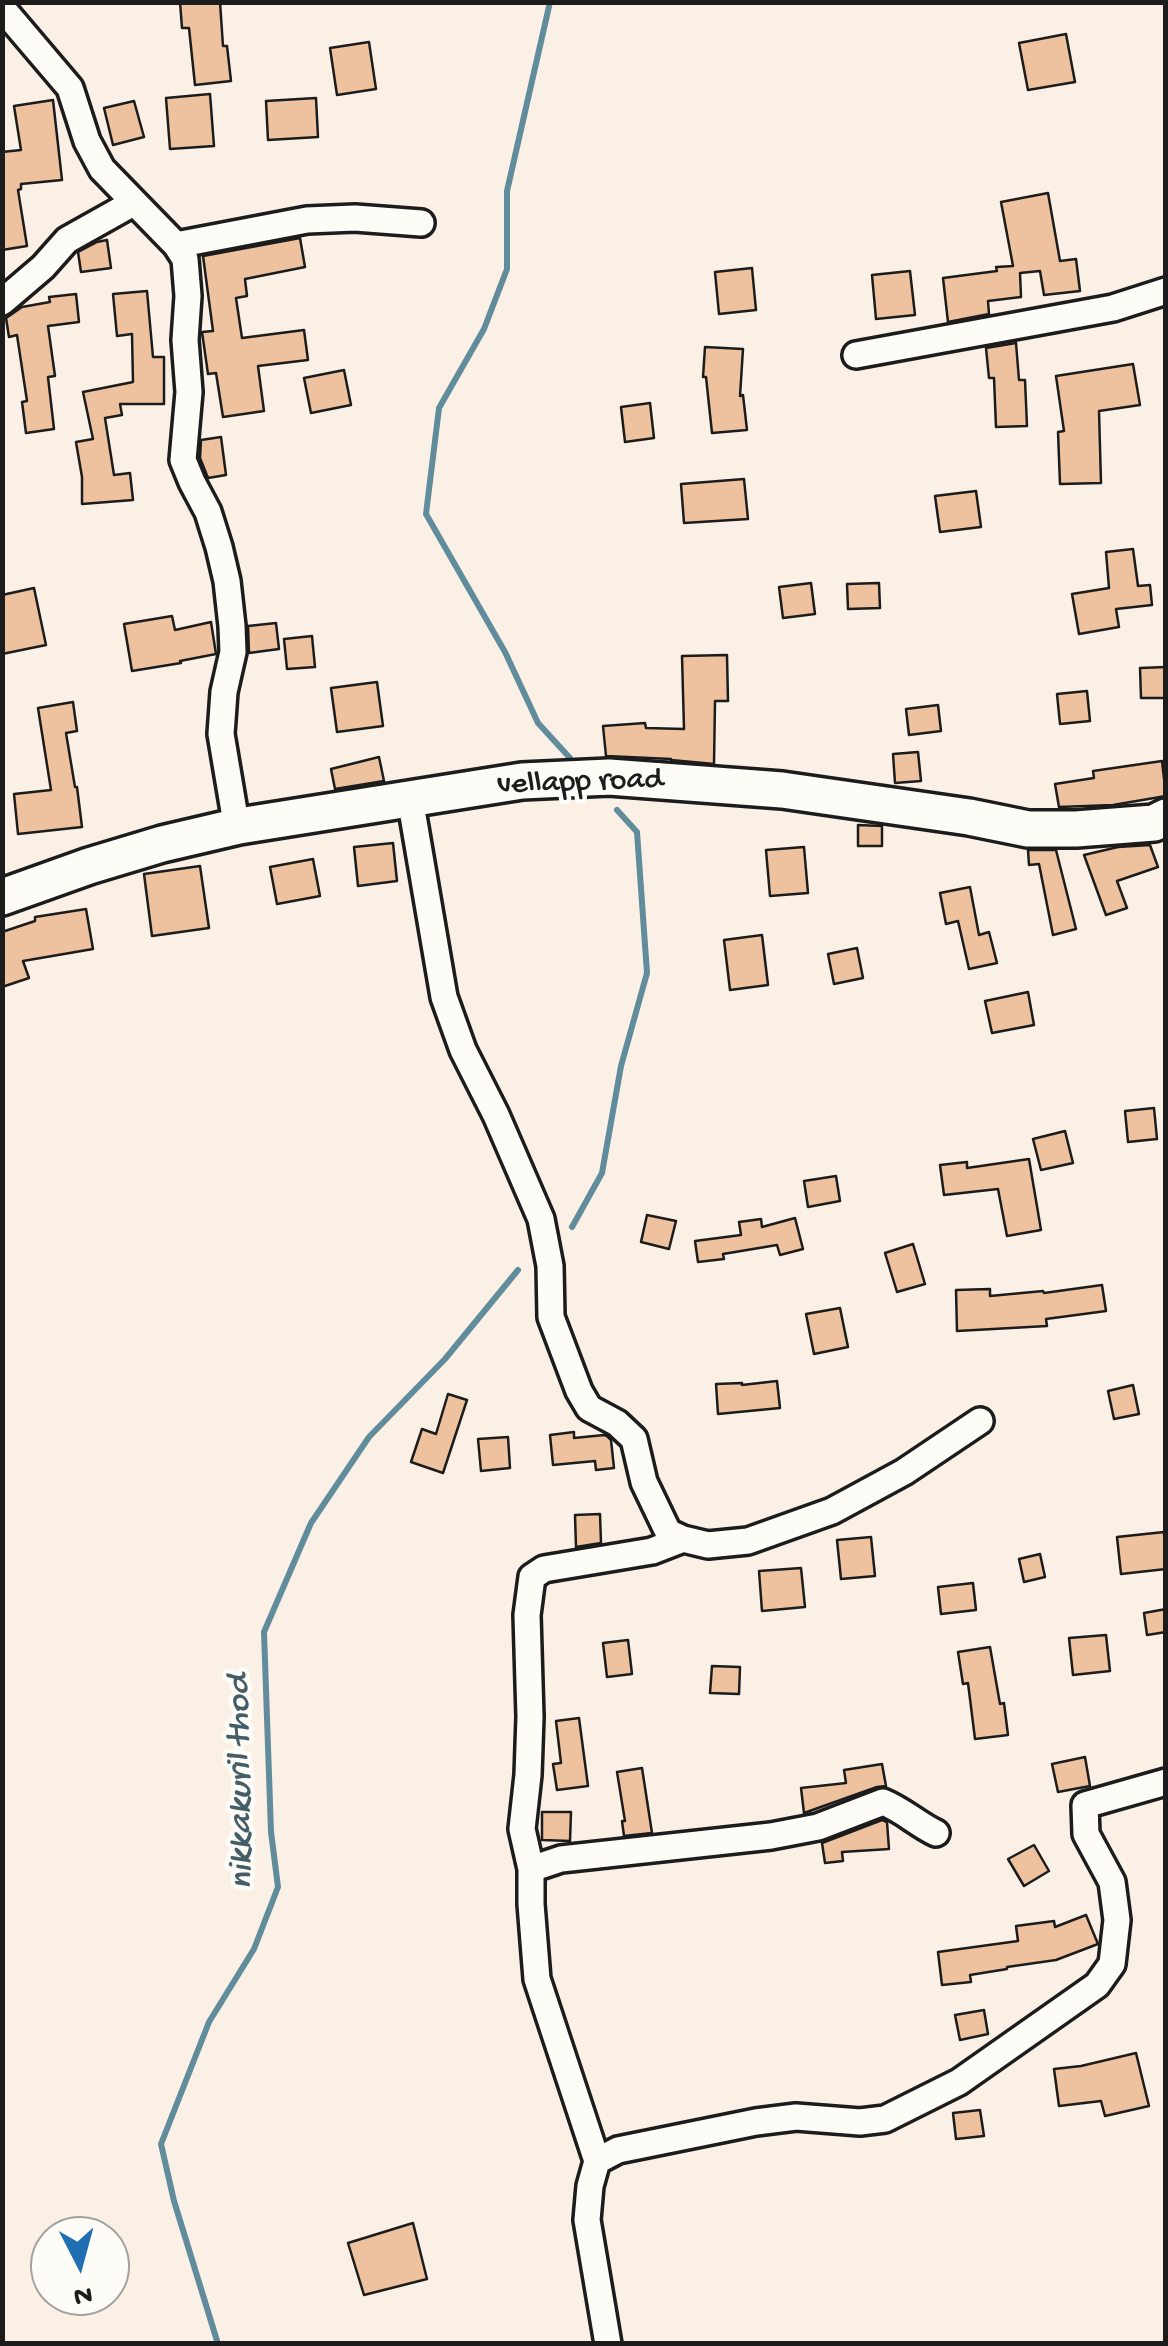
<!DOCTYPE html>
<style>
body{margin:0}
#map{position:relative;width:1168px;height:2346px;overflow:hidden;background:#faf0e5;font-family:"Gochi Hand",sans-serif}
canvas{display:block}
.frame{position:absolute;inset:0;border:5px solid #1c1c1c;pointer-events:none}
.north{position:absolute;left:30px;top:2216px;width:100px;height:100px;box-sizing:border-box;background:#fdfcf7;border:2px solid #a3a29f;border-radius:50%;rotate:174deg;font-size:28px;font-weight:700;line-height:40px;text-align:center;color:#1c1c1c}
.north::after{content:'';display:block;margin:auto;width:35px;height:45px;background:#1f6fb2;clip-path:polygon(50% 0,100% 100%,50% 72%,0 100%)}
</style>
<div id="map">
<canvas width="1168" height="2346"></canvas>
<div class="frame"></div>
<div class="north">N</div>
</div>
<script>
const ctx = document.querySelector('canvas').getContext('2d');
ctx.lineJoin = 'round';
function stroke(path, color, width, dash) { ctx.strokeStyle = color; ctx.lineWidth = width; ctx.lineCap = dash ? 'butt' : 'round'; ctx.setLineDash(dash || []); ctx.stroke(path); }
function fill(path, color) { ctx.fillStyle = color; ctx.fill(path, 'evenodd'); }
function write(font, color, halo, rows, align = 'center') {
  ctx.font = font + ' "Gochi Hand",sans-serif'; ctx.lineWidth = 9; ctx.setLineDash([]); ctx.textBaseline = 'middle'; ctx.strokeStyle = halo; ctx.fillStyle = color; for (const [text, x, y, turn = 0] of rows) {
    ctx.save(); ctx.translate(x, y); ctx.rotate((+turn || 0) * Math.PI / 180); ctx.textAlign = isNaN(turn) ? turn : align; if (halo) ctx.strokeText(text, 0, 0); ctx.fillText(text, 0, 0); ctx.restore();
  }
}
stroke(new Path2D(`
 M550 2 507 191V269L484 329 439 408 426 514 505 652 538 723 570 758
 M572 1227 602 1173 621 1066 647 973 637 832 617 810
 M218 2344 174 2201 161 2144 209 2022 254 1949 278 1887 271 1832 264 1632 311 1523 369 1437 445 1359 518 1270`), '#618c9c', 6);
const building = new Path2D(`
 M180 2H220L223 46H227L231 81 195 85 189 28H182Z
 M1066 34 1075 82 1028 90 1019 43Z
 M369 42 376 89 337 95 330 48Z
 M210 94 214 146 170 149 166 98Z
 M316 98 318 137 268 140 266 101Z
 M53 100 62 180 21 184V189L18 190 27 246 2 250V152L21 150 14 106Z
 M134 101 144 137 113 145 104 108Z
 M1048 193 1060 261 1076 259 1080 291 1044 295 1040 271 1020 273 1021 297 988 301 989 314 948 322 943 278 997 271 996 267 1013 266 1001 202Z
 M300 238 305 267 245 279 247 296 236 298 242 338 304 330 308 360 258 366 264 411 223 417 216 373 208 374 202 332 213 331 203 256Z
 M107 240 111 268 81 272 78 252 97 242Z
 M752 268 756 310 719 314 715 272Z
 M910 271 915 315 876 319 872 275Z
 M147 291 153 357H164V404H120L122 415 105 418 114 475 130 473 133 500 82 504V477L76 442 93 439 83 392 133 382 132 334 117 336 113 294Z
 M76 294 79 322 48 326 55 376 48 377 54 429 26 433 22 402 27 401 17 335 9 337 6 318 22 307 50 302 49 297Z
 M1016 343 1019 380H1025L1027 426 996 427 994 378H989L986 348Z
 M705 347 743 349 740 396 743 395 747 430 712 433 706 377H703Z
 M1133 364 1140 405 1099 411 1101 483 1060 484 1058 432 1064 431 1056 376Z
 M344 370 351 405 311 413 304 378Z
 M650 403 654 438 625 442 621 407Z
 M221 437 226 475 208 478 200 458 201 440Z
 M744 479 748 519 684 523 681 484Z
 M976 491 981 527 940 532 935 496Z
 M1133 549 1138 586 1150 585 1152 605 1116 609 1119 627 1079 634 1072 594 1109 588 1106 552Z
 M811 583 815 614 783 618 779 587Z
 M879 583 880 608 848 609 847 584Z
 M34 588 46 645 2 654V595Z
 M172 616 175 630 211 622 216 654 180 661 181 663 132 671 124 624Z
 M276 623 279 649 249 653 248 626Z
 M312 636 315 667 287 669 284 639Z
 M727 655 728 701H715L714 764 671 760V759L606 756 603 726 645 723 646 728 684 729 682 656Z
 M1166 667V698H1141L1140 668Z
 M377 682 383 726 337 732 331 688Z
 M1087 691 1090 721 1060 724 1057 694Z
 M73 702 77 731 66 733 75 787H77L82 827 18 834 14 794 51 790 38 708Z
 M938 705 941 731 909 735 906 709Z
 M918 752 921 781 895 783 893 754Z
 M379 757 384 781 335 789 331 769Z
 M1162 761 1166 796 1113 805 1059 807 1055 784 1094 778 1093 771Z
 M858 825 882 826V846H858Z
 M393 843 397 881 358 886 354 847Z
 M1150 845 1158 867 1117 881 1127 908 1106 915 1084 855 1118 847Z
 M804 847 808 893 770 896 766 850Z
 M1028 850H1056L1076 929 1053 935 1039 864 1029 865Z
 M313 859 320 896 277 904 270 867Z
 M200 866 209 928 152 936 144 874Z
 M970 887 979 935 989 932 997 963 969 969 958 921 946 924 940 893Z
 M86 909 93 949 23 961 29 978 2 987V932L35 921V917Z
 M762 935 768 985 730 990 724 940Z
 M857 948 863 978 834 984 828 954Z
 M1028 992 1034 1025 992 1033 985 1001Z
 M1154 1108 1157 1139 1128 1142 1125 1111Z
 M1065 1131 1073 1163 1041 1170 1033 1139Z
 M1029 1159 1041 1230 1007 1236 998 1189 944 1195 940 1165 967 1162V1168Z
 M836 1176 840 1201 808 1207 804 1181Z
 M647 1215 676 1221 669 1249 641 1242Z
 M795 1218 803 1249 780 1255 777 1245 723 1254 724 1259 698 1262 695 1241 741 1235 739 1222 761 1219 762 1227Z
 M913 1244 925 1284 897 1292 885 1253Z
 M1102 1285 1106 1311 1046 1319 1047 1326 957 1331 956 1290 990 1289V1296L1043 1291 1044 1293Z
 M840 1308 848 1347 814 1354 806 1314Z
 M777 1381 780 1408 718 1414 716 1384 742 1383V1385Z
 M1133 1385 1139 1414 1114 1419 1108 1391Z
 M448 1394 467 1400 443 1473 411 1462 422 1429 436 1434Z
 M574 1432V1438L604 1435 607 1436 611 1440 614 1468 596 1470 595 1461 553 1465 550 1435Z
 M508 1437 510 1468 481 1471 478 1439Z
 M600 1514 601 1543 576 1547 575 1515Z
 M1164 1532 1166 1569 1121 1574 1117 1537Z
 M871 1537 875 1576 841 1579 837 1540Z
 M1040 1554 1045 1577 1024 1582 1019 1559Z
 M801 1568 805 1607 762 1611 759 1571Z
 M973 1583 976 1610 941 1614 938 1587Z
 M1166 1609V1632L1147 1635 1144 1613Z
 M1106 1635 1110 1671 1073 1675 1069 1638Z
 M628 1640 632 1674 607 1677 603 1643Z
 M990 1647 1000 1704 1004 1703 1008 1735 975 1739 968 1683 963 1684 958 1652Z
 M712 1666 740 1667 739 1694 710 1693Z
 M579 1718 588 1786 557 1790 553 1764 561 1763 556 1721Z
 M1085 1757 1090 1786 1058 1792 1052 1764Z
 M882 1764 886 1786 877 1787 804 1813 801 1788 846 1783 844 1770Z
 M642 1768 652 1833 624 1836 622 1821H625L617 1772Z
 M542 1812H571L570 1841 542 1840Z
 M882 1820 887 1822 889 1849 842 1852 843 1861 825 1863 822 1843Z
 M1034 1845 1049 1871 1024 1886 1008 1859Z
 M1086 1915 1098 1944 1056 1960 1007 1967V1969L970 1975 971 1982 942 1985 938 1952 1018 1941 1016 1926 1054 1921 1055 1927Z
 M984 2010 988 2034 960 2040 955 2015Z
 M1136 2053 1149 2106 1105 2116 1101 2101 1059 2106 1054 2069 1081 2066Z
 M980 2110 984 2136 956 2139 953 2113Z
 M413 2223 427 2279 364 2295 348 2243Z`);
fill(building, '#eec29e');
stroke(building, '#1c1c1c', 2.5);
const street = new Path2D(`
 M2 8 70 88 87 141 102 169 176 245 185 259 188 296 185 340 189 392 183 460 192 482 208 512 219 547 227 581 232 626 233 652 224 692 221 734 235 817 239 826
 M176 245 307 220 355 218 421 223
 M2 302 43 267 67 240 133 203
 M856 355 1113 308 1166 291
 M410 798 444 997 463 1050 496 1115 541 1219 550 1266 551 1317 579 1391 589 1408 617 1423 634 1439 644 1482 668 1532 683 1539 708 1545 748 1541 832 1511 904 1472 980 1421
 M531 1869 522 1829 528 1775 530 1717 527 1615 532 1577 544 1569 652 1551 683 1539
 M597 2161 537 1979 531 1904V1869L561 1859 771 1836 818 1827 883 1802C903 1810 917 1824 936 1833
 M608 2344 587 2220 590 2186 597 2161 618 2150 756 2122 796 2117 860 2122 885 2119 959 2082 1097 1985 1112 1964 1117 1920 1112 1882 1086 1834 1085 1805 1166 1782`);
const secondary = new Path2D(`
 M2 897 89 866 162 844 239 826 522 781 609 777 782 790 969 817 1028 829H1076L1154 823 1166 817`);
stroke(street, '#1c1c1c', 32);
stroke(secondary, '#1c1c1c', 42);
stroke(street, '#fdfcf7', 25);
stroke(secondary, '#fdfcf7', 35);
write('32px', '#1c1c1c', '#fdfcf7', [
 ["vellapp road",580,784,-2]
]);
write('italic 35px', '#445d67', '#fdfcf7', [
 ["nikkakuril thod",243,1782,-91]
]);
</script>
